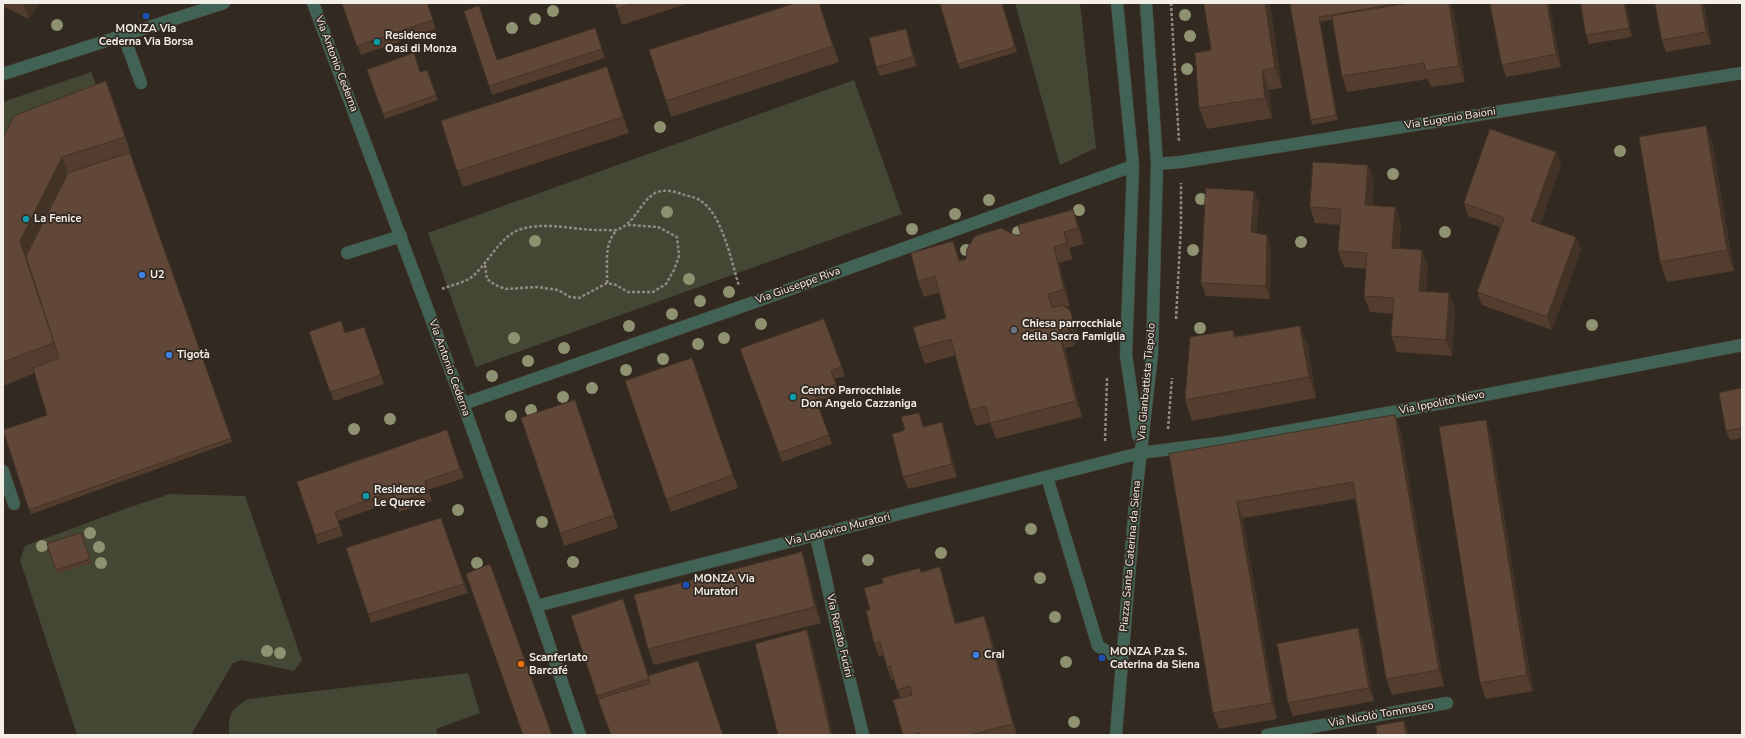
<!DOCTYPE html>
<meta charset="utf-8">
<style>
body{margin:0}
#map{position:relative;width:1745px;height:738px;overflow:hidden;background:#322921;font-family:"Nunito Sans",sans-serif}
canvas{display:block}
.frame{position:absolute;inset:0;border:4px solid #f4eee9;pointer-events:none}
</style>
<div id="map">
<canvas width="1745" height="738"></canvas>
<div class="frame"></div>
</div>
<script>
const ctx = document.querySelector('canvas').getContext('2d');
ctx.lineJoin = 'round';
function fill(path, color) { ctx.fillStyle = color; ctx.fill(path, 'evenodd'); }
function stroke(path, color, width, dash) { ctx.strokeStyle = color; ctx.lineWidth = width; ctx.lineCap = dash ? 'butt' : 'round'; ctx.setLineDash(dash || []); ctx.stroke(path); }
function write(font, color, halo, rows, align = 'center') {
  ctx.font = font + ' "Nunito Sans",sans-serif'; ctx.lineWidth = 3.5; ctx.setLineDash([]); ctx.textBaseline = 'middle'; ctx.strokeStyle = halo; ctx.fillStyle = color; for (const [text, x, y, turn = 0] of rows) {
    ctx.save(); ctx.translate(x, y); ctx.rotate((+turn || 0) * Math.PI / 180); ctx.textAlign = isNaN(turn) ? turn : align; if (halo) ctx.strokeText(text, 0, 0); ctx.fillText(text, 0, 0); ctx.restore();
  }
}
fill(new Path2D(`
 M1015 3H1080L1096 148 1060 165Z
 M91 72 102 99 3 156V102Z
 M854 80 902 214 476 367 428 233Z
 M170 494 245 496 302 660 294 671 242 660 233 663 191 735H77L20 560 25 546 130 507Z
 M468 673 480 713 436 729 438 735H230L229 733C228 713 232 709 248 699Z`), '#434733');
const minor = new Path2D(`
 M313 3 463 404 536 606 580 735
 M1117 3 1133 166 1126 355 1138 436
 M123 34 141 83
 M3 74 224 3
 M1157 164 1181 162 1742 73
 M347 253 401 236
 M463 404 746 305 1133 166
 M3 471 14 504
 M1047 477 1098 646 1121 660
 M816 536 837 628 863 735
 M536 606 1140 453 1227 442 1448 402 1742 345
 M1116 735 1135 504 1152 354 1157 164 1146 3
 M1267 735 1447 703`);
stroke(minor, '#4d453d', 13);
stroke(new Path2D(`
 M1171 3 1179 142
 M485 265 487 279 495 285 506 289 537 287 558 290 570 297 579 298 607 283 616 285 628 292H653L666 284 674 270 679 256 677 237 658 227 628 225
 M607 283C608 265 603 244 617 230
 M442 289C451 285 465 283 473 276 490 261 501 233 525 228 552 222 578 231 604 230 609 230 615 231 619 229 635 223 640 202 655 193 663 189 674 191 681 194 688 196 696 197 701 201 723 216 731 261 739 286
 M1176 319 1181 225V183
 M1168 429 1172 378
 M1105 441 1107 378`), '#918983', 2.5, [3, 2]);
stroke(minor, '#406355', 12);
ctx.fillStyle = '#8f9270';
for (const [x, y] of [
 [553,11],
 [1185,15],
 [535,19],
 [57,25],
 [512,28],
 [1190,36],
 [1187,69],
 [660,127],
 [1620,151],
 [1393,174],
 [1201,199],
 [989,200],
 [1079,210],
 [667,212],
 [955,214],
 [912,229],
 [1018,232],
 [1445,232],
 [535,241],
 [1301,242],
 [966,250],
 [1193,250],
 [689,279],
 [729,292],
 [700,301],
 [672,314],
 [761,324],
 [1592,325],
 [629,326],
 [1200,328],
 [514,338],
 [724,338],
 [698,344],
 [564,348],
 [663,359],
 [528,361],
 [626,370],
 [492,376],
 [592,388],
 [563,397],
 [531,410],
 [511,416],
 [390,419],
 [354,429],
 [458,510],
 [542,522],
 [1031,529],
 [90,533],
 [42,546],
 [99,547],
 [941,553],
 [868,560],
 [573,562],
 [101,563],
 [477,563],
 [1040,578],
 [1055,617],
 [267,651],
 [280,653],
 [1066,662],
 [1074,722]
]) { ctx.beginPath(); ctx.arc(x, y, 6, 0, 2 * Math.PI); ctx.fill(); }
fill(new Path2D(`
 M3 3H39L29 19 3 6Z
 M342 3H427L436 29 361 55Z
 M484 3H492L485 5Z
 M615 3H686V4L622 25Z
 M819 3 839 62 671 117 666 101Z
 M1002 3 1017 52 960 69 958 64Z
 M1204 3H1268L1271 11 1282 88 1269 90 1272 118 1207 129 1199 108 1211 50Z
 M1290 3H1450L1454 12 1465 82 1431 87 1428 79 1347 92 1342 76 1332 20 1320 22 1338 120 1312 125 1311 120Z
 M1549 3 1561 67 1506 77 1502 65Z
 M1581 3H1626L1632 37 1589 44 1586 35Z
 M1655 3H1704L1711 44 1666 52 1662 40Z
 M479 6 497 60 595 28 605 58 492 95 489 86Z
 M906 29 909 38 917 66 880 76 876 67Z
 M607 67 613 83 629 133 463 187 457 171Z
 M367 70 420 72 427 70 438 100 385 119Z
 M106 81 114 102 132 158 232 442 31 514 3 430 47 415 35 373 3 386V138Z
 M1706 126 1713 146 1734 271 1667 282 1660 262Z
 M1556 152 1561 165 1540 224 1576 237 1581 250 1552 330 1482 305 1477 292 1500 227 1468 216 1464 203Z
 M1368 165 1374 181 1372 206 1395 207 1401 223 1399 249 1422 250 1428 266 1426 291 1449 293 1455 309 1452 356 1397 352 1391 336 1393 314 1370 312 1364 296 1366 269 1344 267 1338 251 1340 225 1315 223 1310 207Z
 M1254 191 1259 204 1256 233 1267 235 1271 247 1270 299 1206 296 1201 283Z
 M1073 210 1079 226 1084 244 1069 248 1073 259 1059 263 1070 306 1066 307 1075 326 1079 336 1074 346 1065 348 1082 417 996 439 990 423 976 426 970 410 956 355 925 364 919 348 946 318 939 293 924 297 918 281 959 257 960 261 966 259 1015 235H1021Z
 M824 319 845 376 834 379 839 393 817 401 832 444 782 462 740 349Z
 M1300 326 1308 346 1316 398 1192 421 1185 400 1233 330 1236 336Z
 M364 327 384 384 334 401 309 332 346 333Z
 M692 358 738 488 671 512 666 499Z
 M1742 388V438L1730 440 1726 431Z
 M580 413 618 528 564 546 560 533Z
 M1395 415 1401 431 1444 686 1392 695 1386 679 1355 499 1243 518 1277 719 1219 729 1213 713 1169 454Z
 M942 422 946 435 957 477 908 489 903 477 924 427Z
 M447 430 464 478 428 490 432 501 399 512 395 501 338 521 343 536 318 544 297 482Z
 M1491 436 1533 691 1486 699 1480 683Z
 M441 518 468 593 371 623 368 614Z
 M81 533 91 563 57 574 47 544Z
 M802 552 807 568 821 623 654 665 648 649Z
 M940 567 944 580 956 623 984 616 989 628 1017 735H903L900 698 894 679 891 680 887 667 883 655 879 656 874 643 870 610 883 583 921 572Z
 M629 615 648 676 702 674 723 735H611L597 696Z
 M1358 628 1363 641 1374 701 1293 716 1288 703Z`), '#533d2f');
fill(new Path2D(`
 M23 3H39L29 19Z
 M819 3 822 12 839 62 833 46Z
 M1265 3H1268L1271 11 1282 88 1275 68Z
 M1449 3H1450L1454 12 1465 82 1459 66Z
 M1547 3H1549L1561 67 1556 54Z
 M1624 3H1626L1632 37 1629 28Z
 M1701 3H1704L1711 44 1706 32Z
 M1319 17 1320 22 1338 120 1336 115Z
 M906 29 909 38 917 66 913 57Z
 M607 67 613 83 629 133 623 117Z
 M1262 70 1269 90 1272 118 1265 98Z
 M106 81 114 102 132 158 232 442 125 137Z
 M1706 126 1713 146 1734 271 1727 250Z
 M1556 152 1561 165 1536 234 1531 221Z
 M62 157 69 177 61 363 54 343 20 241Z
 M1368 165 1374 181 1371 221 1365 205Z
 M1254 191 1259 204 1255 244 1251 232Z
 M1395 207 1401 223 1398 264 1392 248Z
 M1073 210 1079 226 1084 244 1078 228Z
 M1064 232 1069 248 1073 259 1067 243Z
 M1267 235 1271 247 1270 299 1266 286Z
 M1576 237 1581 250 1552 330 1547 317Z
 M953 241 959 257 964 277 959 261Z
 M1054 247 1059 263 1070 306 1064 290Z
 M1422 250 1428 266 1425 307 1419 291Z
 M1449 293 1455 309 1452 356 1446 340Z
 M1070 310 1079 336 1074 346 1068 330Z
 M1300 326 1308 346 1316 398 1309 377Z
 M1059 332 1065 348 1082 417 1076 401Z
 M575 400 580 413 618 528 614 515Z
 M919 413 924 425 928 440 923 427Z
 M1395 415 1401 431 1444 686 1439 670Z
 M1486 420 1491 436 1533 691 1527 675Z
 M942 422 946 435 957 477 952 464Z
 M1237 502 1243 518 1277 719 1272 703Z
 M802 552 807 568 821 623 815 607Z
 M940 567 944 580 959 636 955 624Z
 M623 599 629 615 655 695 649 679Z
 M984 616 989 628 1017 735 1013 724Z
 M1358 628 1363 641 1374 701 1369 688Z
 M807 630 813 646 833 735H831Z
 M1404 721 1408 730V735H1406Z`), '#433226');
const building = new Path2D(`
 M342 3H427L433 20 357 46Z
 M615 3H635L617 9Z
 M796 3H819L833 46 666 101 649 50Z
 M940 3H1002L1015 47 958 64Z
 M1204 3H1265L1275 68 1262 70 1265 98 1199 108 1195 53 1211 50Z
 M1290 3H1401L1319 17 1336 115 1311 120Z
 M1409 3H1449L1459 66 1426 71 1424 63 1342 76 1332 16Z
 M1490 3H1547L1556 54 1502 65Z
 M1581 3H1624L1629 28 1586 35Z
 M1655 3H1701L1706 32 1662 40Z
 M479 6 497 60 595 28 602 49 489 86 464 11Z
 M906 29 913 57 876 67 869 38Z
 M414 53 420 72 427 70 436 95 383 114 367 70Z
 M607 67 623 117 457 171 441 121Z
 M106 81 125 137 62 157 20 241 54 343 3 362V138L14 116Z
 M1706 126 1727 250 1660 262 1639 137Z
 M1490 129 1556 152 1531 221 1576 237 1547 317 1477 292 1504 218 1464 203Z
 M130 153 231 438 29 510 3 430 47 415 33 368 59 358 26 256 68 173Z
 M1313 162 1368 165 1365 205 1395 207 1392 248 1422 250 1419 291 1449 293 1446 340 1391 336 1394 298 1364 296 1367 253 1338 251 1341 209 1310 207Z
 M1206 188 1254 191 1251 232 1267 235 1266 286 1201 283Z
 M1073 210 1078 228 1064 232 1067 243 1054 247 1064 290 1048 294 1052 308 1062 305 1070 310 1073 320 1068 330 1059 332 1076 401 990 423 986 406 970 410 951 339 919 348 913 327 946 318 935 276 918 281 911 253 953 241 959 261 966 259 967 249 975 236 1001 228 1015 235H1021L1018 225Z
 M824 319 842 367 831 370 836 384 813 392 829 435 779 453 740 349Z
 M341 321 345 333 364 327 381 375 330 392 309 332Z
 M1300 326 1309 377 1185 400 1190 337 1233 330 1234 337Z
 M692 358 733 475 666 499 625 381Z
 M1742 388V428L1726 431 1719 393Z
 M575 400 614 515 560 533 521 418Z
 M919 413 923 427 942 422 952 464 903 477 892 434 905 430 901 417Z
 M1395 415 1439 670 1386 679 1353 482 1237 502 1272 703 1213 713 1169 454Z
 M1486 420 1527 675 1480 683 1439 427Z
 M447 430 460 469 425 481 428 492 396 503 392 492 335 512 340 527 315 535 297 482Z
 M441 518 464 584 368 614 346 548Z
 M81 533 90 559 56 570 47 544Z
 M802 552 815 607 648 649 634 595Z
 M490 564 552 735H523L466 574Z
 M940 567 955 624 984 616 1013 724 970 735H919V733L912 735H903L893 700 912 695 910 686 897 690 890 666 887 667 880 642 874 643 866 611 870 610 864 588 883 583 882 578 920 568 921 572Z
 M623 599 649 679 597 696 571 616Z
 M1358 628 1369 688 1288 703 1277 644Z
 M807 630 831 735H778L755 644Z
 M698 661 723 735H611L598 699 650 683 648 676Z
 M1404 721 1406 735H1377L1376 726Z`);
fill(building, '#604737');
stroke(building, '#433226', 1);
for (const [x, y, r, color] of [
 [146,16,4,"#1a4fb4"],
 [377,42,4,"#0f9aa8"],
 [26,219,4,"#0f9aa8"],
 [142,275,4,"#3f7fe0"],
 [1014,330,4,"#6b7280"],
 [169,355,4,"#3f7fe0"],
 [793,397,4,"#0f9aa8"],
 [366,496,4,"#0f9aa8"],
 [686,585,4,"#1a4fb4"],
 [976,655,4,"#3f7fe0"],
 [1102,658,4,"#1a4fb4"],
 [521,664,4,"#e8710a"]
]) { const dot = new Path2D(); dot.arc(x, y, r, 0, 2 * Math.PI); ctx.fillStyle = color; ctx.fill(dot); stroke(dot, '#322921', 1.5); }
write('bold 11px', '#f4eee9', '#322921', [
 ["MONZA Via",146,29,"center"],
 ["Cederna Via Borsa",146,42,"center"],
 ["Residence",385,36],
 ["Oasi di Monza",385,49],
 ["La Fenice",34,219],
 ["U2",150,275],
 ["Chiesa parrocchiale",1022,324],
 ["della Sacra Famiglia",1022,337],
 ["Tigotà",177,355],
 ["Centro Parrocchiale",801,391],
 ["Don Angelo Cazzaniga",801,404],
 ["Residence",374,490],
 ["Le Querce",374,503],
 ["MONZA Via",694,579],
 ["Muratori",694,592],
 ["MONZA P.za S.",1110,652],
 ["Caterina da Siena",1110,665],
 ["Crai",984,655],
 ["Scanferlato",529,658],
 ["Barcafé",529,671]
], 'left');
write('11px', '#f4eee9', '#322921', [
 ["Via Antonio Cederna",336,64,69],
 ["Via Eugenio Baioni",1450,119,-9],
 ["Via Giuseppe Riva",798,286,-20],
 ["Via Antonio Cederna",449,368,70],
 ["Via Gianbattista Tiepolo",1147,382,-85],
 ["Via Ippolito Nievo",1442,403,-11],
 ["Via Lodovico Muratori",838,530,-14],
 ["Piazza Santa Caterina da Siena",1131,556,-85],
 ["Via Renato Fucini",839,636,77],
 ["Via Nicolò Tommaseo",1381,715,-10]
]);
</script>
